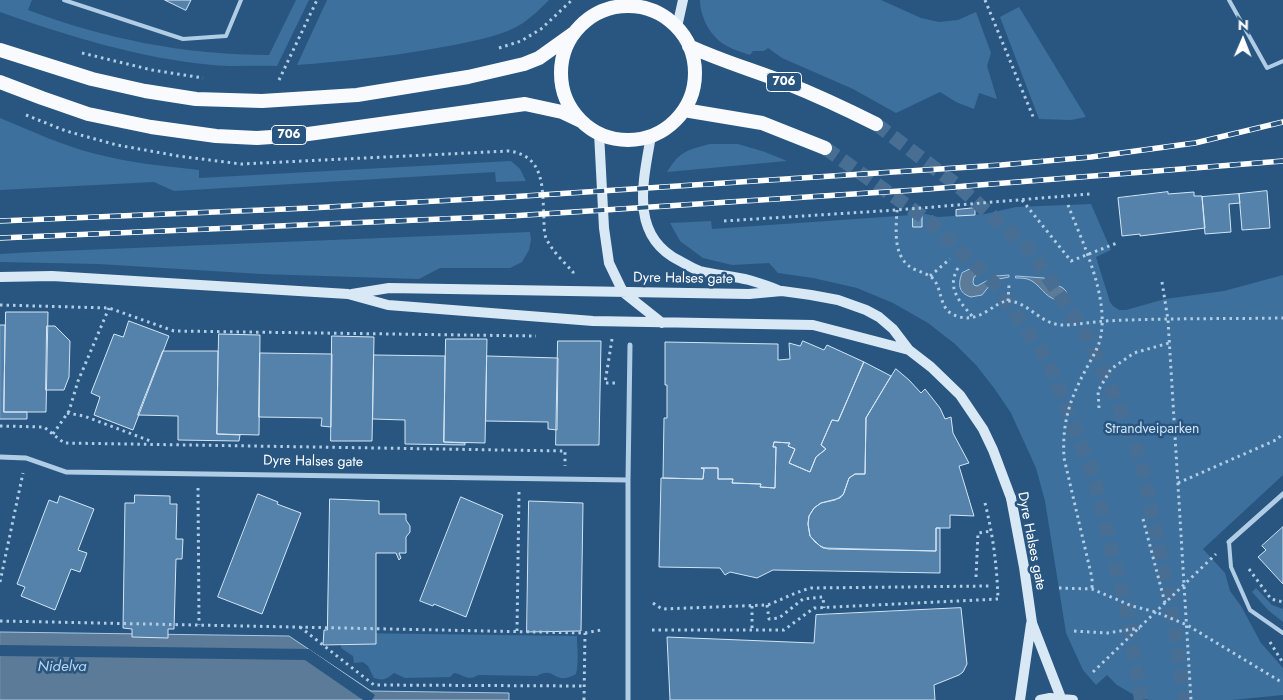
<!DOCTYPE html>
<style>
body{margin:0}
#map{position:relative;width:1283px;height:700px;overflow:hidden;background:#285680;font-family:Jost,sans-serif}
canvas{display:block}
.north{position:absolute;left:1218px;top:15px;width:50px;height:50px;-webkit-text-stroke:4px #285680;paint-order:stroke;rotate:1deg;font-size:14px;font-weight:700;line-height:20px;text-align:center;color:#fff}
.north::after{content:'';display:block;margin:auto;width:18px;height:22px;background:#fff;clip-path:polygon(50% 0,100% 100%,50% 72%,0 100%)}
</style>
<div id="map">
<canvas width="1283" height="700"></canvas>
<div class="north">N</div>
</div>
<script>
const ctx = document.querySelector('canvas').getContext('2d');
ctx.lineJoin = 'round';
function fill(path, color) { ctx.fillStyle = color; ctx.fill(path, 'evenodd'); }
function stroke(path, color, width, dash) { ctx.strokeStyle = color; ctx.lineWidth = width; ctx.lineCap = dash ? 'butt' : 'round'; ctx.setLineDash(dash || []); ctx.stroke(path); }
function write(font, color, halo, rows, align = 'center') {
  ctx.font = font + ' Jost,sans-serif'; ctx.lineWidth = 5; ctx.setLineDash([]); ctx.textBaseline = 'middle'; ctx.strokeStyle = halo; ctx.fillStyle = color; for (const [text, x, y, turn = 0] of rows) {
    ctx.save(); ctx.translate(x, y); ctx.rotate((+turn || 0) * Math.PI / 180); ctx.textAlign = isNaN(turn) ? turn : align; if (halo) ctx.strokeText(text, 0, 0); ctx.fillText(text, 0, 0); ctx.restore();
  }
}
fill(new Path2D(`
 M0 0H32L28 10C105 39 186 55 269 55L296 0H309L277 66C255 65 233 67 212 65 139 58 68 36 0 12Z
 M327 0H549C541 8 533 16 523 23 503 36 477 40 454 45 402 55 350 61 297 65Z
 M700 0H881L921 18 939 22 958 20 976 12 991 53 987 66 997 99 979 93 974 109 956 102 940 92 896 113 853 89 782 58 768 48 764 51H753L750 55C742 52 734 50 727 46 711 38 700 17 700 0Z
 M1019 7 1086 117 1071 120 1039 119 1000 17Z
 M0 118C32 131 63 146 96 154 130 163 164 166 199 170V178L511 161 520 169 526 181 496 182 495 172 174 191 154 182 0 190Z
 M710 144H738L765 152 787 161 667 172C680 151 687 150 710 144Z
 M1091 204 1111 250 1096 257 1110 302 1113 306 1119 310H1126L1165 299 1224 291 1283 275V475L1203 549 1225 573 1230 591 1241 606 1261 643 1283 668V695L1232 700H1149L1134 695 1117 685 1107 675 1096 685 1083 670 1066 633 1045 501 1036 468 1011 413 994 388 976 365 955 344 928 323 893 303 857 288 813 278 778 273 769 263 732 265 703 258 680 241 670 223 711 221 712 229 926 214 938 217 985 214 1016 207Z
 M530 232 531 240 529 250 522 262 510 268H440L419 279 261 274 98 264 0 262V254L34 252Z
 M1256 588 1272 605 1283 609V622L1268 610 1252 592Z
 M348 633 577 636C577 649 579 663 576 674 554 687 555 665 537 676L478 675C468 682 463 674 454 673L450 677 405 678 394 673C387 679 383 681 374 678L368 666 363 662 354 663 353 656 341 648 342 636Z`), '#3d709d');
const water = new Path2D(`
 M974 267H980V273L974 277 973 282 974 285 977 286 996 276 1009 275V277L994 280 982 295 971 297C958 293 958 284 962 273Z
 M1016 276 1044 278 1063 288 1066 291V295L1062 300C1047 301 1043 288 1032 281 1027 278 1021 278 1016 278Z
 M0 632 289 636 371 691 509 693V700H0Z`);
fill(water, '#5b7b98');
stroke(water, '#a5c8e6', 1);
fill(new Path2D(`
 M0 645 309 649 375 695 372 700H363L305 660 0 656Z`), '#285680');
const building = new Path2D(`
 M165 0H191L186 10Z
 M1267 191 1270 228 1242 230 1239 194Z
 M1168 192V194L1194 192V196H1202L1205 228 1140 236V234L1122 236 1118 198Z
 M1239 194 1240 203 1229 204 1231 232 1205 234 1202 197Z
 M975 208V215L956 216V210Z
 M913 213H922V227H913Z
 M6 312H48L46 412H4Z
 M129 321 169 336 133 430 94 415 100 397 91 393 114 334 123 337Z
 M0 325H5L4 412H27V419H0Z
 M47 326H55L70 341 69 377 64 390H46Z
 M219 334 260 335 259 435 217 434Z
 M332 336 374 337 372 441H331Z
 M446 339H487L485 443 444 442Z
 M558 341H601L599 445H556Z
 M803 341 824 350 827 345 864 362 838 421 832 420 821 445 826 449 816 457 810 472 789 463 795 449 788 446 790 443 774 442 773 447H776L775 488 760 487 761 484 732 483 733 479H718V468H701L704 469 703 479 663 478 664 418H667V385H665V342L778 344V360L790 359 789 343 800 346Z
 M163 351H218L217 434 240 435 239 441 178 440V416L138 415Z
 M260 353 332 354 331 427 321 426 322 418 259 417Z
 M374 355 445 356 444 442 465 443V445L405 444V420L373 419Z
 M487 356 558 358 557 430 548 429V422L486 421Z
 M864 362 891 376 866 418 865 474H855L849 478 844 493 840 498 821 503 814 508 809 516 808 524 810 536 820 546 828 549 936 551V528H940V573L773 570 757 578 730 572 725 575 720 568 659 567 661 478 703 479 704 469 701 468H718V479H733L732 483 761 484 760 487 775 488 776 447H773L774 442 790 443 788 446 795 449 789 463 810 472 816 457 826 449 821 445 832 420 838 421Z
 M896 369 909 380 921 393 925 389 940 408 945 419 951 417 953 433 969 463 959 466 974 516 950 515V528H936V551L823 548 815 542 810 536 808 524 809 516 814 508 821 503 835 500 843 495 849 478 855 474H865L866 418Z
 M258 494 278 502 277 504 301 513 262 614 218 597Z
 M135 495 170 496V504H177L176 539H183L182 559H176L174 629H168V638L132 637V629L123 628 125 503H134Z
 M60 496 94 509 78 550 87 553 80 572 71 569 55 610 21 596 25 587 17 584 49 500 57 503Z
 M461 497 503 515 466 617 434 604 433 606 420 601Z
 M330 499 379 501V514H406V520L410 526V532L406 537V553H399L401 558 399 560 396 553H376V644L323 645 324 630H327Z
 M529 501 583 503 581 631 527 632Z
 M1283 527V584L1258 557 1266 550 1262 546Z
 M961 608 967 664 963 672 959 675 934 685 935 700H670L667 637 814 643 816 615Z`);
fill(building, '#5582aa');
stroke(building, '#d3e5f5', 1);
stroke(new Path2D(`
 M876 124 957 185 1029 249 1089 339 1116 399 1141 461 1171 605 1185 700
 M825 148 929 221 994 283 1048 361 1094 477 1128 617 1141 700`), '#486f93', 14, [14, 7]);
stroke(new Path2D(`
 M985 0 1034 119
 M499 48 521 41 541 29 572 0
 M82 53 152 70 203 78
 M279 80 317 0
 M26 115 66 131 117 145 178 156 241 164 509 151C546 156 542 190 544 219 544 225 544 233 546 238 552 251 564 262 573 272V275
 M1022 200 1071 261 1117 243
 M1068 205C1083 244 1110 298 1100 340 1097 351 1090 361 1085 371 1069 401 1062 424 1064 458L1092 578V589
 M897 210C896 231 892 260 916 270 923 273 931 275 935 281 942 292 940 307 952 314 979 328 994 300 1009 301 1030 303 1041 325 1063 325 1077 325 1091 322 1105 321 1164 318 1224 319 1283 318
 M724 221 897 210 1090 194
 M958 268C946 288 960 302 972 316
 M930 276 950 259
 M1162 282 1168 320 1191 700
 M1008 301 1009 285
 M0 305 109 308 174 331 536 336
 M612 339 605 383H616
 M1099 408 1098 391 1111 369 1134 353 1169 343
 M67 413 84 416 153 442
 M0 426 44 427 64 443 565 451V466
 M53 434 69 411 78 381 109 308
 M1178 483 1276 440 1283 434
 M198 488 199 625
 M1143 519 1165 603
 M1249 569 1271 599 1283 602
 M976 577 978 533 992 531
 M0 582 23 473
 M1059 588 1092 589 1132 606 1156 612 1187 625 1283 683
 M653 603 662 609 767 605C782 600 795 592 811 588L989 586
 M767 605 769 619 779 618 803 599 823 597 824 608
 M752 606V630
 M0 621 585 633 601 630
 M300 627 374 685 584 686
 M652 630H784L814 608 998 599
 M517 631 519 492
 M1074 631 1107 633 1140 628
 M1270 642 1283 663
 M1093 672 1216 554
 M584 700 585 633`), '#b0cde5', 3, [2.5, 4]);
stroke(new Path2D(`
 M64 0 183 39 226 36 241 0
 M1229 0 1267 68 1283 61
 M1229 542 1231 567 1250 610 1283 633`), '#b0cde5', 4);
stroke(new Path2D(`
 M0 457 26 458 66 472 628 480V700
 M628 480 630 345
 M1229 542 1283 494`), '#b0cde5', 5);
stroke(new Path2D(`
 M626 6 630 0
 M677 27 683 0
 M599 133 604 228 609 263 623 292 662 323
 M651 136C643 182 629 236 680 261 686 264 693 269 700 271 716 275 733 276 749 280 759 283 769 286 778 290
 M0 277 52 276 348 294 388 305 593 321 813 325 909 350
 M352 294 389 288 749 294 782 291 811 295 838 300 866 310 879 317 893 329 909 350 931 367 960 395 983 429 993 450 1011 498
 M1032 623 1061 698
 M1020 700 1031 624
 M1040 700 1050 698 1073 700`), '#d9e8f5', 10);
stroke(new Path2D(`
 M561 73a67 67 0 1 1 134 0a67 67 0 1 1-134 0Z
 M689 46C721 61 753 70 786 83 816 95 846 109 876 124
 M0 50 92 79 145 91 196 99 262 101 357 95 468 77 524 64 539 58 574 33
 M0 82 42 98 88 114 151 127 216 136 257 138 301 135 525 104 562 112 581 121
 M684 110 762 123 825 148`), '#f8fafe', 14);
const rail = new Path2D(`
 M0 221 310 208 509 197 1001 165 1091 157 1195 143 1283 122
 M0 238 511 216 916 190 1283 161`);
stroke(rail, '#fff', 5.5);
stroke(rail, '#285680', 4, [11]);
stroke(new Path2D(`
 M985 503C993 535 997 566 998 599`), '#b0cde5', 3, [2.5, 4]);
stroke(new Path2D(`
 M1011 498 1024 567 1032 623`), '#d9e8f5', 10);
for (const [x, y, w] of [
 [784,82,35],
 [289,135,35]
]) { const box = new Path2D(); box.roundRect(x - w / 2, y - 9.5, w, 19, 4); ctx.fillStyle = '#285680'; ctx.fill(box); stroke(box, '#fff', 1); }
write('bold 12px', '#fff', null, [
 ["706",784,82],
 ["706",289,135]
]);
write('14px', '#fff', '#285680', [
 ["Dyre Halses gate",683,279,1],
 ["Dyre Halses gate",313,462,1],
 ["Dyre Halses gate",1031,541,79]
]);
write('14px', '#d3e5f5', '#285680', [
 ["Strandveiparken",1152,430]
]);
write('italic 15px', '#bcd6ed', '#285680', [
 ["Nidelva",62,667]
]);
</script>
